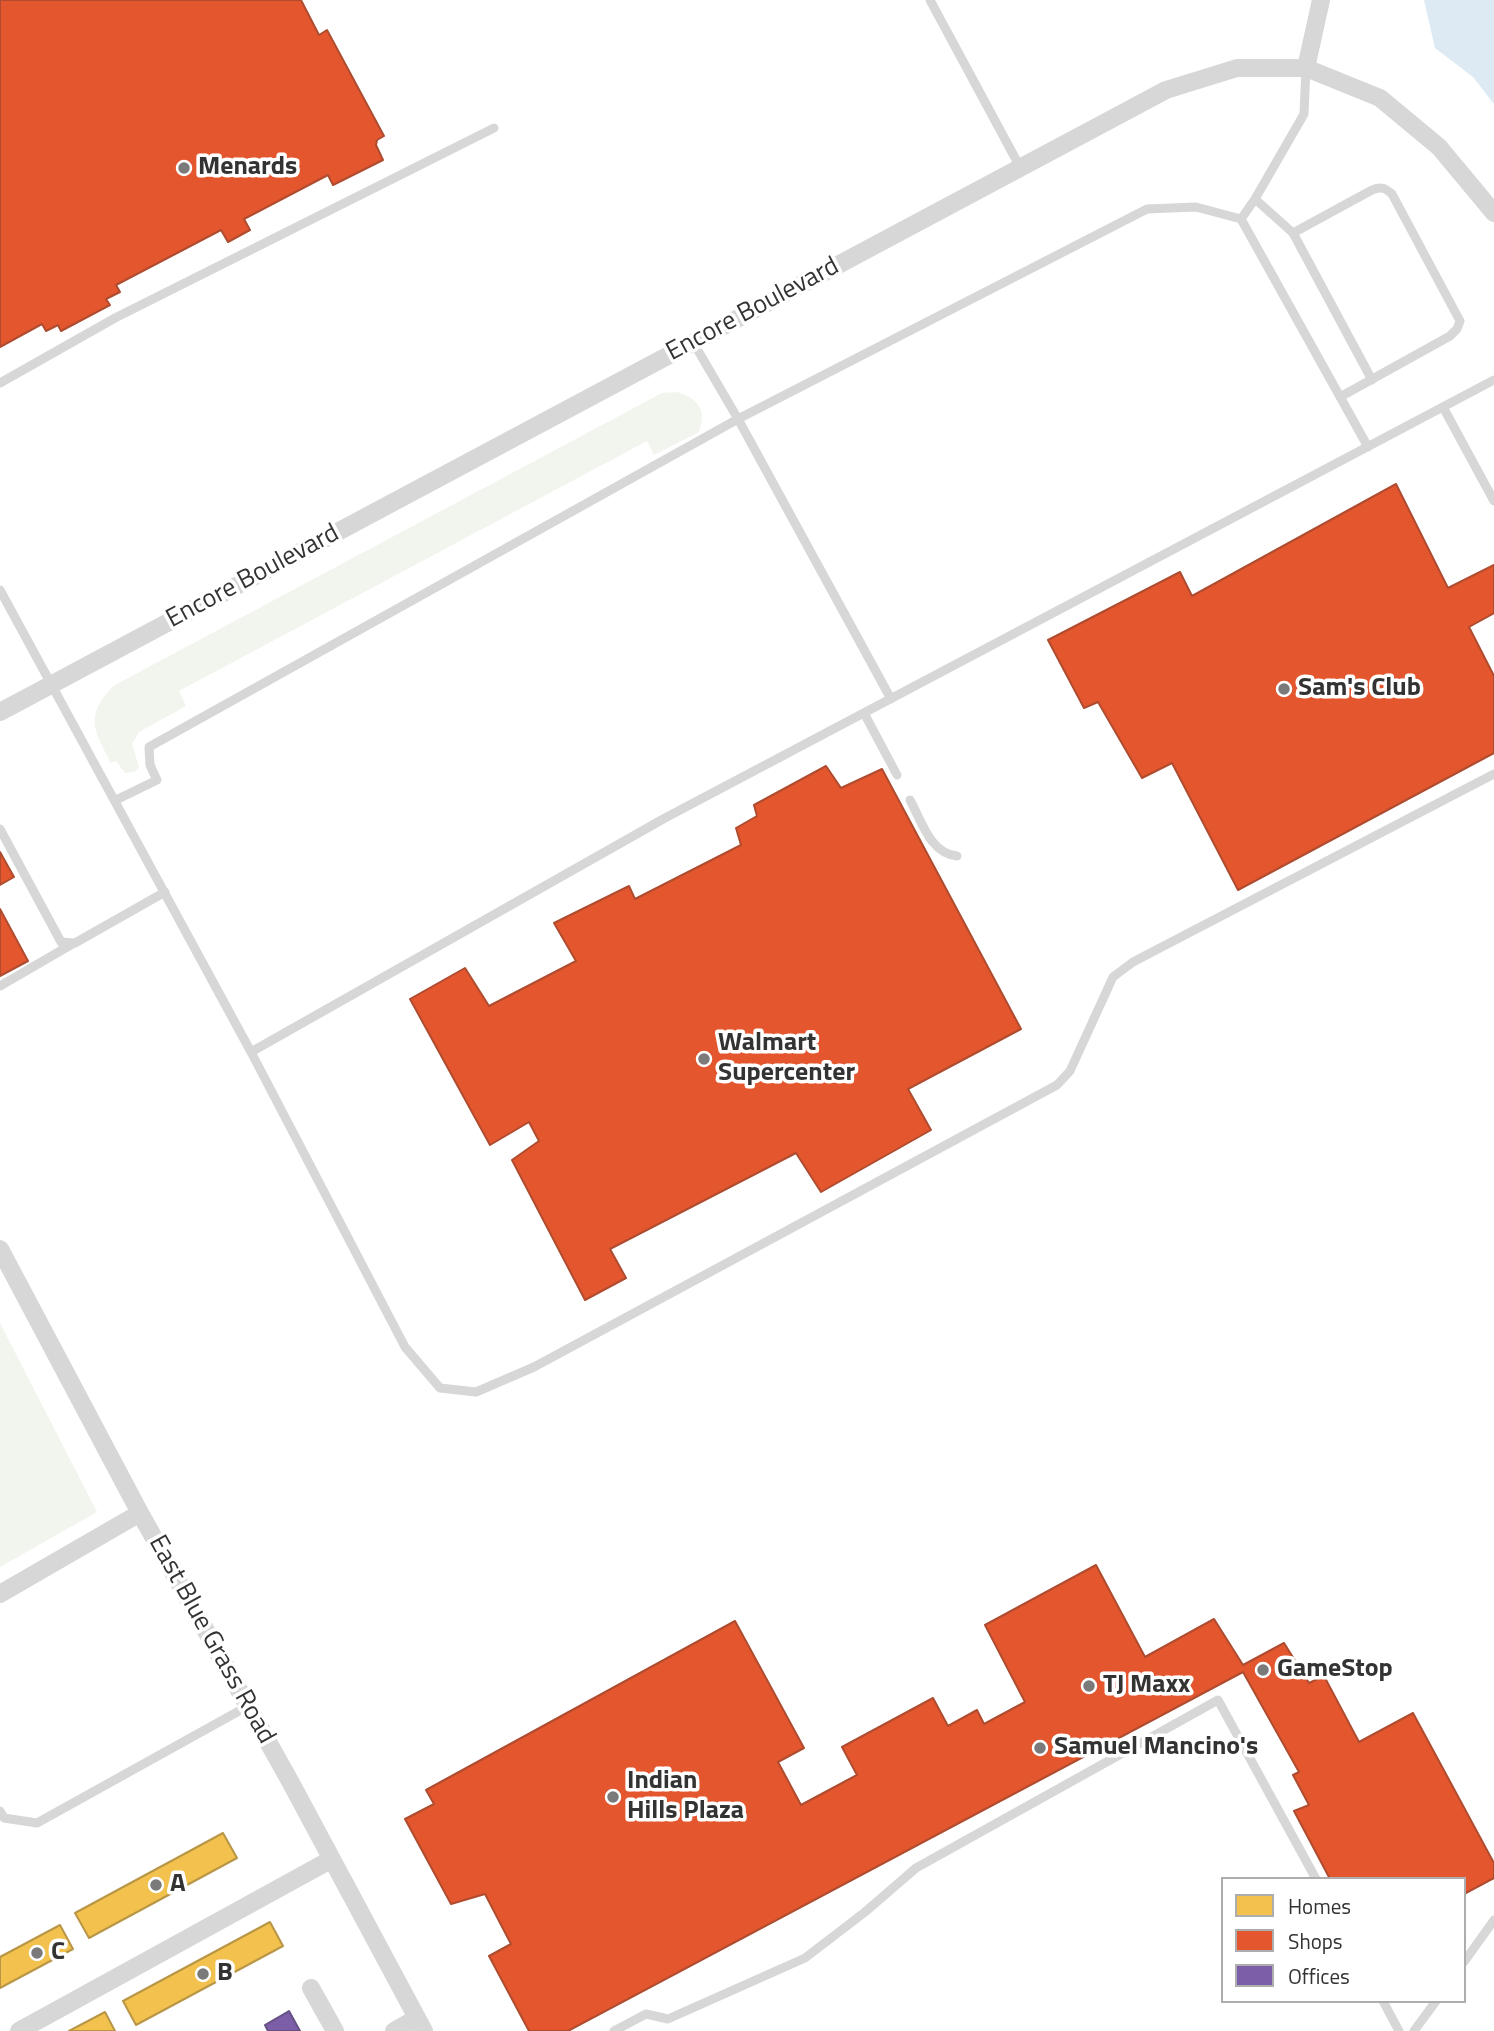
<!DOCTYPE html>
<style>
body{margin:0}
#map{position:relative;width:1494px;height:2031px;overflow:hidden;background:#fff;font-family:"Titillium Web",sans-serif}
canvas{display:block}
.legend{position:absolute;left:1221px;top:1877px;width:245px;height:126px;box-sizing:border-box;background:#fff;border:2px solid #adadad;margin:0;padding:9px 12px;list-style:none;font-size:21px;color:#333}
.legend li{display:flex;align-items:center;gap:14px;height:35px}
.legend b{width:35px;border:2px solid #adadad}
</style>
<div id="map">
<canvas width="1494" height="2031"></canvas>
<ul class="legend">
<li><b style="height:19px;background:#f2c14e"></b>Homes</li>
<li><b style="height:19px;background:#e4572e"></b>Shops</li>
<li><b style="height:19px;background:#7b5ea7"></b>Offices</li>
</ul>
</div>
<script>
const ctx = document.querySelector('canvas').getContext('2d');
ctx.lineJoin = 'round';
function fill(path, color) { ctx.fillStyle = color; ctx.fill(path, 'evenodd'); }
function stroke(path, color, width, dash) { ctx.strokeStyle = color; ctx.lineWidth = width; ctx.lineCap = dash ? 'butt' : 'round'; ctx.setLineDash(dash || []); ctx.stroke(path); }
function write(font, color, halo, rows, align = 'center') {
  ctx.font = font + ' "Titillium Web",sans-serif'; ctx.lineWidth = 7; ctx.setLineDash([]); ctx.textBaseline = 'middle'; ctx.strokeStyle = halo; ctx.fillStyle = color; for (const [text, x, y, turn = 0] of rows) {
    ctx.save(); ctx.translate(x, y); ctx.rotate((+turn || 0) * Math.PI / 180); ctx.textAlign = isNaN(turn) ? turn : align; if (halo) ctx.strokeText(text, 0, 0); ctx.fillText(text, 0, 0); ctx.restore();
  }
}
fill(new Path2D(`
 M677 392C698 398 707 410 699 432L654 455 647 441 179 691 186 706 139 732 132 744 139 767 135 772 125 773 116 761 111 763C94 730 84 717 113 686L662 393Z
 M0 1323 97 1512 0 1567Z`), '#f1f5ed');
fill(new Path2D(`
 M1424 0H1494V104L1473 77 1435 48Z`), '#ddeaf3');
const homes = new Path2D(`
 M223 1833 237 1858 89 1938 75 1913Z
 M270 1922 283 1946 136 2025 123 2001Z
 M60 1925 73 1949 0 1988V1957Z
 M105 2012 115 2031H69Z`);
fill(homes, '#f2c14e');
stroke(homes, '#b99646', 2);
const shops = new Path2D(`
 M0 0H301L319 35 327 30 384 136 377 140 376 145 383 160 333 185 328 175 244 219 250 230 228 242 221 230 116 285 120 292 106 299 110 305 61 331 58 325 46 331 42 324 0 347Z
 M1396 484 1448 588 1494 565V613L1469 627 1494 676V753L1238 890 1172 763 1142 778 1098 702 1084 708 1048 640 1180 572 1192 596Z
 M826 766 841 788 882 769 1021 1029 908 1089 931 1130 821 1192 796 1153 610 1249 626 1278 585 1300 512 1160 539 1141 529 1122 490 1145 410 999 465 968 489 1006 576 961 554 923 629 886 635 899 741 845 736 828 757 816 754 805Z
 M0 852 14 877 0 885Z
 M0 909 28 961 0 976Z
 M1096 1565 1145 1657 1214 1619 1243 1665 1284 1643 1309 1683 1324 1676 1359 1742 1413 1713 1494 1863V1878L1464 1894V1879H1330L1294 1811 1309 1805 1293 1775 1299 1772 1243 1672 568 2031H529L489 1956 511 1944 485 1894 451 1904 405 1819 434 1804 426 1790 735 1621 804 1748 778 1762 801 1805 857 1775 842 1747 933 1698 948 1726 977 1710 984 1724 1025 1702 985 1625Z`);
fill(shops, '#e4572e');
stroke(shops, '#af4c30', 2);
const offices = new Path2D(`
 M289 2011 300 2031H268L265 2025Z`);
fill(offices, '#7b5ea7');
stroke(offices, '#655184', 2);
stroke(new Path2D(`
 M930 0 1020 167
 M1306 68 1304 114 1255 199 1241 219 1368 447
 M1255 199 1293 233 1372 380
 M1293 233 1372 190C1381 186 1385 188 1392 194L1460 321 1457 329 1450 336 1340 397
 M693 342 738 419 1147 209 1196 207 1241 219
 M1494 380 665 818 251 1052 405 1347 440 1388 476 1392 534 1367 1057 1085 1070 1071 1113 977 1133 962 1494 774
 M0 383 115 318 494 128
 M1443 407 1494 501
 M0 590 251 1052
 M864 713 897 775
 M116 800 157 780 150 765 149 747 738 419 891 699
 M910 800C922 822 930 853 957 856
 M0 829 61 942 75 943 165 892
 M0 986 74 943
 M0 1811 4 1818 37 1823 248 1706
 M1464 1962 1494 1920
 M1383 2001 1399 2031
 M614 2031 646 2014 668 2019 805 1958 865 1912 916 1868 1218 1700 1316 1879
 M1414 2031 1436 2001`), '#d7d7d7', 9);
stroke(new Path2D(`
 M1306 68 1321 0
 M0 712 1166 90 1237 68H1306L1380 98 1439 147 1494 213
 M0 1249 140 1513 291 1783 424 2031
 M0 1594 140 1513
 M311 1988 335 2031
 M19 2031 332 1859
 M394 2031 417 2018`), '#d7d7d7', 18);
for (const [x, y, r, color] of [
 [184,168,7,"#7a7a7a"],
 [1284,689,7,"#7a7a7a"],
 [704,1059,7,"#7a7a7a"],
 [1263,1670,7,"#7a7a7a"],
 [1089,1686,7,"#7a7a7a"],
 [1040,1748,7,"#7a7a7a"],
 [613,1797,7,"#7a7a7a"],
 [156,1885,7,"#7a7a7a"],
 [37,1953,7,"#7a7a7a"],
 [203,1974,7,"#7a7a7a"]
]) { const dot = new Path2D(); dot.arc(x, y, r, 0, 2 * Math.PI); ctx.fillStyle = color; ctx.fill(dot); stroke(dot, '#fff', 2.5); }
write('bold 26px', '#333', '#fff', [
 ["Menards",198,168],
 ["Sam's Club",1298,689],
 ["Walmart",718,1044],
 ["Supercenter",718,1074],
 ["GameStop",1277,1670],
 ["TJ Maxx",1103,1686],
 ["Samuel Mancino's",1054,1748],
 ["Indian",627,1782],
 ["Hills Plaza",627,1812],
 ["A",170,1885],
 ["C",51,1953],
 ["B",217,1974]
], 'left');
write('26px', '#333', '#fff', [
 ["Encore Boulevard",753,310,-28],
 ["Encore Boulevard",253,577,-28],
 ["East Blue Grass Road",211,1640,61]
]);
</script>
